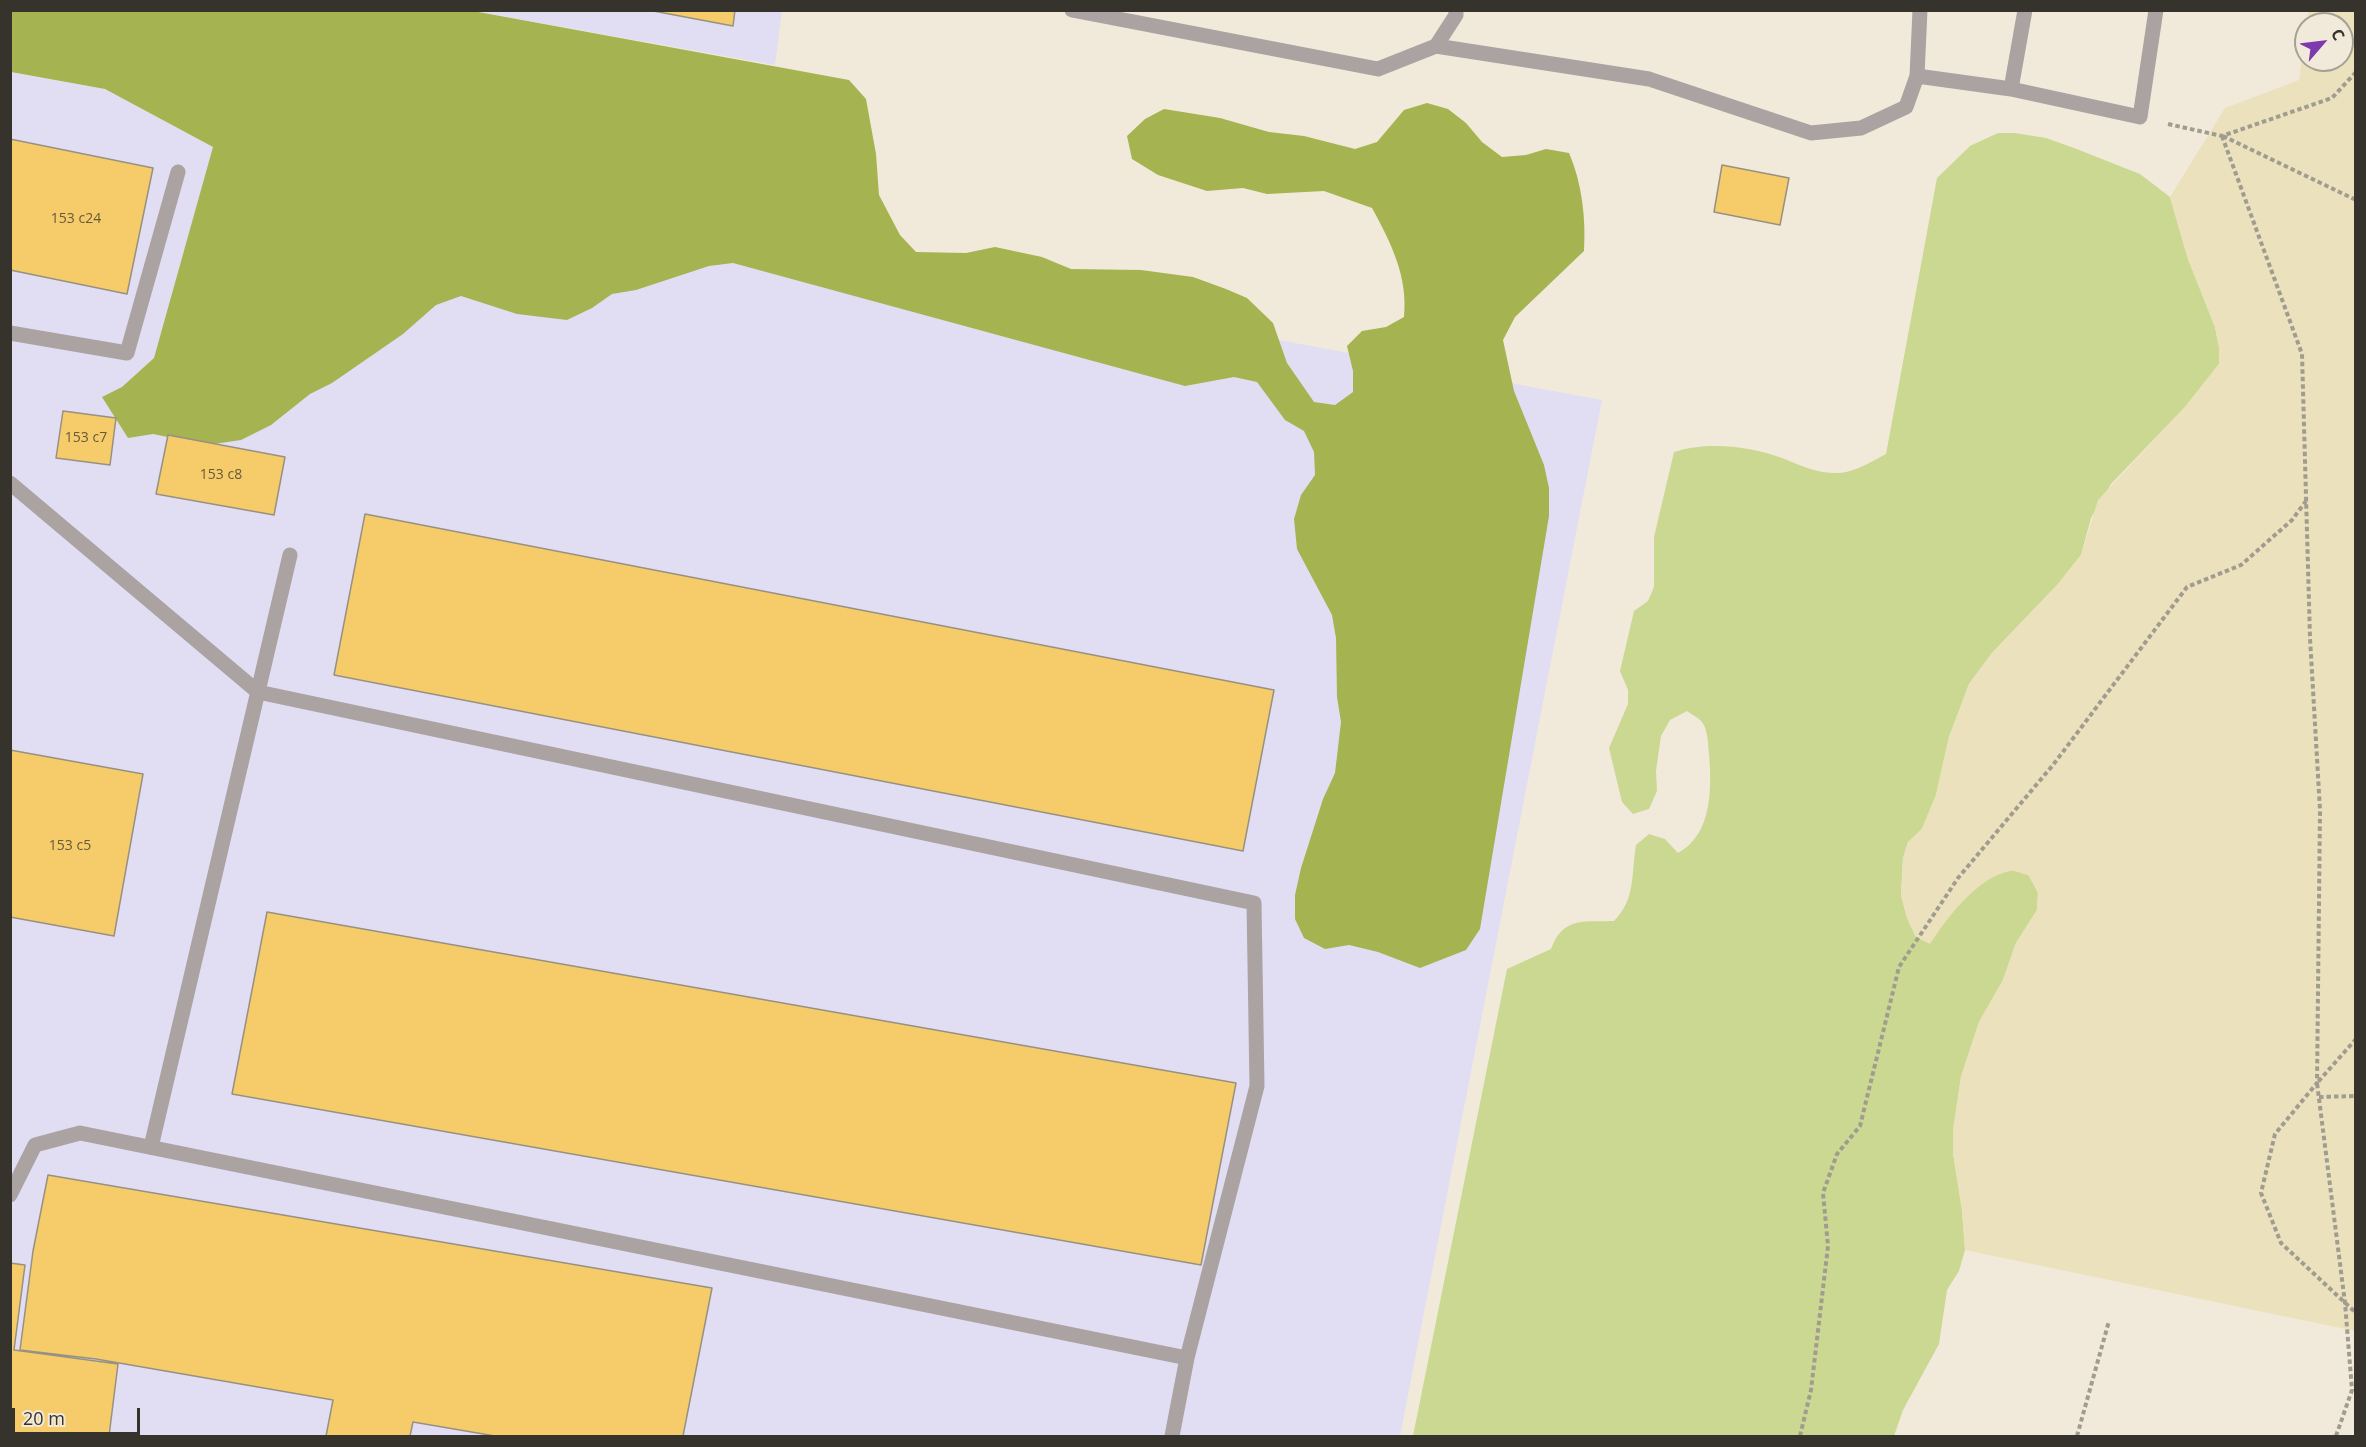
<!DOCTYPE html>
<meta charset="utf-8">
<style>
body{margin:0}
#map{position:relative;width:2366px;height:1447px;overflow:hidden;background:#f1eada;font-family:"Open Sans",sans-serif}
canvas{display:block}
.frame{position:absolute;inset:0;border:12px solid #36332d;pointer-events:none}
.north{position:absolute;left:2294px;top:12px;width:60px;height:60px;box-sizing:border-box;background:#f1eada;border:2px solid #a6a195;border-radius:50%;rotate:62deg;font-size:16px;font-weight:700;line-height:24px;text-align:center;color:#36332d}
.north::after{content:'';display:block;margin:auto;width:21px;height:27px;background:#7c3aae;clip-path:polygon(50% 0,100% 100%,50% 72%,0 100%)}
.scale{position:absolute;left:12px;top:1408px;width:128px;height:27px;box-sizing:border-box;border:3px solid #36332d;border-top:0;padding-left:8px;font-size:18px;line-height:21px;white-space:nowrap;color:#36332d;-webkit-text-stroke:4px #f1eada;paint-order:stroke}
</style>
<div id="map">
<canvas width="2366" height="1447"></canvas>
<div class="frame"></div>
<div class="north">С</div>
<div class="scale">20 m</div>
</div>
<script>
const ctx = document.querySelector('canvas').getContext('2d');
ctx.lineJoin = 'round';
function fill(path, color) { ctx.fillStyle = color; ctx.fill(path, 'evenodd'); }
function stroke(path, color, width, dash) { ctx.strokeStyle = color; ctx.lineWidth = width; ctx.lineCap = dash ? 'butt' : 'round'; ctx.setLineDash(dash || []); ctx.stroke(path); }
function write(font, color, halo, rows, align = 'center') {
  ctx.font = font + ' "Open Sans",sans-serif'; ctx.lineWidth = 6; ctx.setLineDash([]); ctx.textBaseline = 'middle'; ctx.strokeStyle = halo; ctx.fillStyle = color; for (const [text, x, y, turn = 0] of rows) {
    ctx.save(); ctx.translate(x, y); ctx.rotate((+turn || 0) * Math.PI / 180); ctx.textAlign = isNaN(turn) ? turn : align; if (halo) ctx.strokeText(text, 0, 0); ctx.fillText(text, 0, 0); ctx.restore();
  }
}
fill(new Path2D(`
 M473 11H782L775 65Z
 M10 72 105 89 213 147 929 275 1602 400 1400 1436H11Z`), '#e1def4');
fill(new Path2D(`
 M1998 133H2015L2046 138 2074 148 2140 174 2170 197 2188 259 2215 327 2219 347V364L2185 407 2111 484 2091 518 2081 555 2058 584 1992 653 1969 684 1949 737 1936 795 1922 829 1908 842 1903 858 1901 895 1907 918 1916 937 1929 943C1947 918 1978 876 2010 871 2016 870 2023 874 2029 875L2038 893 2037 910 2016 943 2003 980 1979 1022 1961 1077 1953 1131V1153L1962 1210 1965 1250 1959 1271 1947 1290 1939 1344 1903 1410 1894 1436H1413L1507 969 1551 949C1563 916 1584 922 1614 921 1636 899 1631 874 1636 845L1649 834 1665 839 1678 853C1712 835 1712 788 1709 754 1708 744 1708 730 1702 722 1699 718 1691 714 1687 711L1670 720 1661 736 1656 771 1657 791 1649 809 1633 814 1622 802 1609 748 1628 704V690L1620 671 1634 611 1648 601 1654 587V537L1674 452C1707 441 1750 446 1782 458 1802 466 1817 474 1840 473 1857 471 1871 462 1886 454L1937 178 1970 146Z`), '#cbd892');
fill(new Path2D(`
 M10 11H473L849 80 866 99 876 154 879 195 900 235 916 252 966 253 995 247 1042 257 1071 269 1141 270 1193 277 1226 289 1247 298 1273 323 1287 363 1314 402 1335 405 1353 392V371L1347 346 1362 331 1386 327 1404 317C1408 276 1391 243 1372 208L1324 191 1267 194 1243 188 1207 191 1158 175 1132 159 1127 136 1145 119 1164 109 1220 118 1269 132 1304 136 1355 149 1377 142 1404 110 1427 103 1448 109 1466 123 1482 142 1502 157 1526 155 1546 149 1569 153C1582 183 1586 218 1584 251L1515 317 1503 340 1514 391 1544 465 1549 488V516L1480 929 1466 950 1420 968 1378 952 1349 945 1325 949 1304 938 1295 919V895L1301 868 1323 799 1335 773 1341 722 1337 697 1336 638 1332 615 1297 549 1294 519 1301 495 1315 475 1314 452 1304 431 1285 420 1257 382 1234 377 1185 386 733 263 709 266 636 290 612 294 592 308 567 320 517 314 461 296 436 305 403 334 332 383 310 394 271 425 241 440 207 445 153 434 128 438 102 397 122 387 154 358 213 147 105 89 11 72Z`), '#a5b350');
fill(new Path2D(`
 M2308 11H2356L2355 1331 1965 1250 1962 1210 1953 1153V1131L1961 1077 1979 1022 2003 980 2016 943 2037 910 2038 892 2028 875C2023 874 2016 870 2010 871 1977 877 1947 918 1930 944L1916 937 1907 918 1901 895 1903 858 1908 842 1922 829 1936 795 1949 737 1969 684 1992 653 2058 584 2081 555 2098 500 2185 407 2219 364V347L2215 327 2188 259 2170 197 2225 108 2299 80 2306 29V60H2342V24H2307Z`), '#ebe1bc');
const building = new Path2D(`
 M648 10H735L733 26Z
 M10 139 153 168 127 294 10 270Z
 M1722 165 1789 178 1780 225 1714 212Z
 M63 411 116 418 110 465 56 458Z
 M168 435 285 457 274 515 156 494Z
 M365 514 1274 690 1243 851 334 675Z
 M10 750 143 774 114 936 10 917Z
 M267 912 1236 1083 1201 1265 232 1094Z
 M48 1175 712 1288 683 1436H495L413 1422 410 1436H326L333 1400 96 1359 20 1350 33 1251Z
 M10 1263 25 1265 14 1350 118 1364 109 1436H10Z`);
fill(building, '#f6cc6a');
stroke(building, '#979182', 1.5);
stroke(new Path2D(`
 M2168 124 2222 136 2332 98 2356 72
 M2222 136 2302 354 2310 638 2320 810 2317 1083 2275 1134 2261 1193 2281 1243 2356 1313
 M2223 136 2356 200
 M2319 1097 2356 1096
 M1800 1436 1811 1390 1828 1246 1823 1193 1837 1154 1860 1126 1899 967 1958 878 2053 765 2187 587 2241 565 2292 520 2306 501
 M2077 1436 2109 1321
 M2336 1436 2352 1390 2345 1303 2317 1083 2356 1039`), '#a19c90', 4, [4.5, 3]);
stroke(new Path2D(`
 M1072 10 1378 69 1436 46 1456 15V10
 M1436 46 1649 79 1811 133 1861 128 1906 107 1917 76 1920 10
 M1917 76 2011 89 2140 117 2156 10
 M2011 89 2025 10
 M10 333 127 353 178 172
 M10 483 258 692 1254 903 1257 1086 1187 1358 1172 1436
 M151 1147 290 555
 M10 1195 35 1145 80 1133 1187 1358`), '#aba2a2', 15);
write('14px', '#66593c', null, [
 ["153 с24",76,219],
 ["153 с7",86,438],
 ["153 с8",221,475],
 ["153 с5",70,846]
]);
</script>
